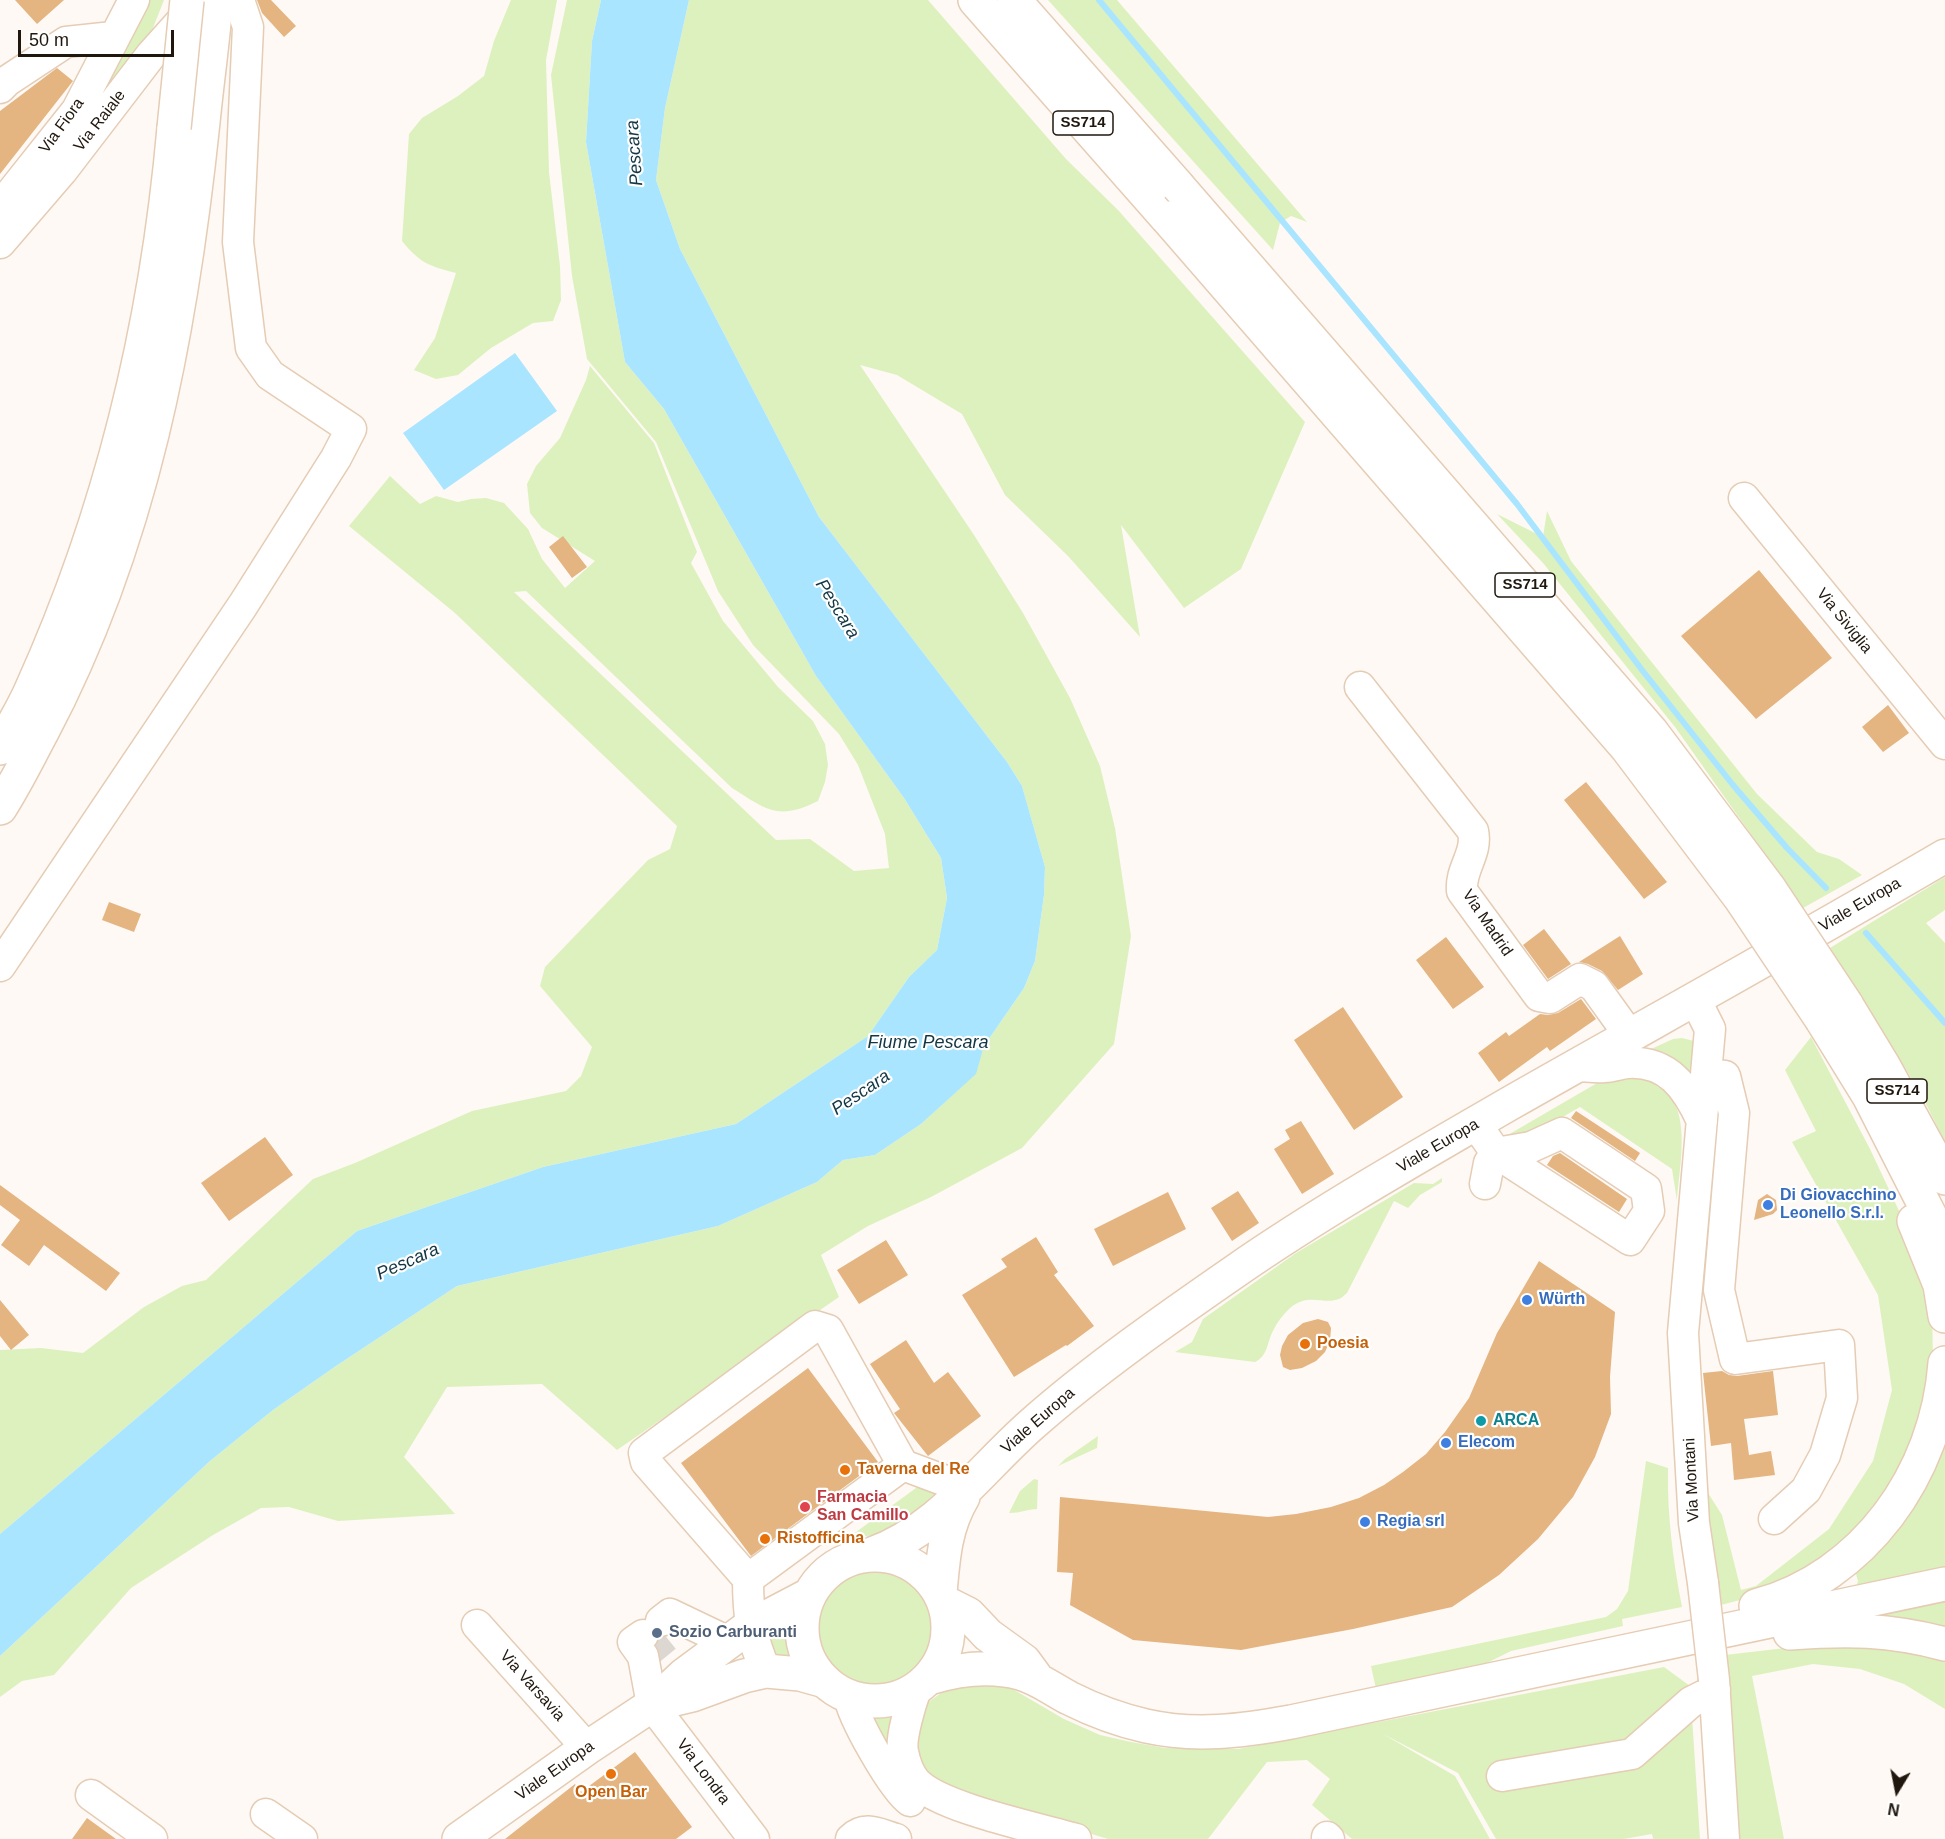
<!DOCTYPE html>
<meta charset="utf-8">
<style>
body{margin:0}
#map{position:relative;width:1945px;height:1839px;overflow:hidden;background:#fef9f4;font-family:Arial,sans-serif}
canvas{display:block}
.north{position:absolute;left:1867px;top:1761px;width:60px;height:60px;-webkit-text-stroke:4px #fff;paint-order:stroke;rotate:190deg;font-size:16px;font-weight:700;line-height:24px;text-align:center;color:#20170e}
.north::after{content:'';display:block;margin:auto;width:21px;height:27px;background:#20170e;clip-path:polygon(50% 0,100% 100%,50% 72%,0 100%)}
.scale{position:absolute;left:18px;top:30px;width:156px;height:27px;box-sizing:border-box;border:3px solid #20170e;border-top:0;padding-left:8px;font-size:18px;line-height:21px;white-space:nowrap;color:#20170e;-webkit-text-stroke:4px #fff;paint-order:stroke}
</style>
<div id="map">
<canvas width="1945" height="1839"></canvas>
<div class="north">N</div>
<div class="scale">50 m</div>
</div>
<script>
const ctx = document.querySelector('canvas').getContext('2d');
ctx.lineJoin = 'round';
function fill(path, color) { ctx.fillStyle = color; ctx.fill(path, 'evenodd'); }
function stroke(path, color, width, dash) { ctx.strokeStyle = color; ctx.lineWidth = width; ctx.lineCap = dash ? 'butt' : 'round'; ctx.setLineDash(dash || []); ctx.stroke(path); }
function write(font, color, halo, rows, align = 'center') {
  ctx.font = font + ' Arial,sans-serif'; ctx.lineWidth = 4.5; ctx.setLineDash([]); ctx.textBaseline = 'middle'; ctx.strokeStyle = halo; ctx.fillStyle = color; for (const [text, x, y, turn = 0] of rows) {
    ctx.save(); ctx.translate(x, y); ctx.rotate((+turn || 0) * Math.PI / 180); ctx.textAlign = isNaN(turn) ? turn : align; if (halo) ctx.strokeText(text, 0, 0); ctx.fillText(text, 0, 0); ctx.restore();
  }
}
fill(new Path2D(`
 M141 0H164L153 28 86 119Z
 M511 0H557L546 60 549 172 560 266 561 300 553 321 533 323 491 348 458 375 436 379 414 370 435 338 456 273C429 266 420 263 402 241L409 134 422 118 458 96 484 76 494 41Z
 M567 0H601L592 41 586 142 625 362 664 409 816 676 904 798 941 858 947 898 937 950 909 977 868 1036 736 1124 543 1167 357 1231 0 1534V1350L41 1348 83 1353 144 1307 182 1286 206 1280 313 1179 355 1163 472 1111 566 1091 581 1076 592 1047 540 986 545 967 648 860 670 849 677 826 455 613 349 526 390 476 420 504 436 496 458 502 471 499 486 498 504 503 528 529 542 559 565 588 595 561 542 528 530 513 527 484 536 466 560 438 586 380 590 366 654 443 697 552 691 563 723 621 778 687 813 721 825 744 828 765 825 782 818 801C778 821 767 810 732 788L526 591 514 592 776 840 810 839 854 871 889 868 885 834 858 765 839 734 753 645 718 591 656 442 587 359 572 276 551 75Z
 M689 0H928L1066 159 1118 210 1305 422 1241 569 1184 608 1121 525 1140 637 1068 556 1005 495 962 414 897 375 860 365 974 535 1023 613 1070 698 1100 766 1115 828 1131 936 1114 1044 1022 1148 931 1197 868 1226 821 1255 839 1297 617 1450 542 1384 447 1387 404 1457 455 1514 338 1521 289 1507 261 1508 213 1535 131 1588 54 1675 22 1681 0 1697V1656L210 1461 273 1410 336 1366 457 1286 718 1226 817 1182 843 1160 875 1155 921 1124 975 1074 984 1046 1024 988 1035 961 1044 895 1045 867 1022 786 1007 762 819 517 680 249 656 180 665 108Z
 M1048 0H1117L1307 222 1291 216 1280 223 1273 250Z
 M1547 511 1571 561 1757 794 1817 852 1839 859 1862 875 1803 908 1675 727 1543 563 1497 514 1543 537Z
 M1945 877V910L1926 923 1945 943V1142L1920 1092 1830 948Z
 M1811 1037 1870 1149 1916 1247 1932 1308 1933 1360 1926 1398 1907 1459 1879 1508 1834 1553 1767 1593 1721 1605 1703 1485 1722 1515 1741 1590 1756 1586 1829 1529 1873 1461 1892 1390 1878 1295 1792 1142 1816 1131 1785 1070Z
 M1682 1038 1694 1041 1697 1092 1640 1054 1673 1039Z
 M1621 1076C1634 1077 1650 1079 1661 1087 1693 1109 1679 1168 1677 1201L1672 1169 1580 1107 1521 1141 1501 1139 1604 1079Z
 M1442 1178V1182L1420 1195 1408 1208 1394 1201 1347 1293C1344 1295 1342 1298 1339 1299 1324 1305 1308 1292 1290 1308 1283 1315 1277 1322 1273 1331 1267 1342 1268 1356 1255 1362L1175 1352 1192 1342 1203 1319 1296 1253 1414 1183 1433 1184Z
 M1945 1420V1568L1856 1587 1858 1581 1856 1574 1864 1564Z
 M1098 1436 1097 1448 1058 1466 1065 1459Z
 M1646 1461 1668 1468C1667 1515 1673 1560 1682 1607L1622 1619 1623 1626 1511 1651 1481 1666 1376 1689 1371 1666 1606 1617 1617 1609 1628 1591Z
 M1034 1479 1038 1480 1037 1509C1028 1509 1021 1513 1009 1513L1020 1491Z
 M920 1485 943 1493 884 1534 848 1538Z
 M816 1628a59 59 0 1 1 118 0a59 59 0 1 1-118 0Z
 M1945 1599V1631L1877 1618 1876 1615Z
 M788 1615V1639L793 1663 773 1662 759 1627Z
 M1846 1641 1945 1657V1709L1904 1684 1860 1669 1813 1664 1752 1676 1784 1839H1732L1725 1655Z
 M1664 1667 1690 1686 1700 1839H1653L1652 1834 1624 1839H1496L1458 1773 1383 1734 1455 1776 1490 1839H1352L1312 1805 1330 1779 1307 1760 1267 1762 1208 1839H1108L943 1789 914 1764 920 1713 927 1703 951 1686 997 1680 1064 1719 1100 1735 1131 1742 1165 1748 1238 1749Z
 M901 1711 897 1764 867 1715Z`), '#ddf1be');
fill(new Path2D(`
 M601 0H689L665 108 656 180 680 249 819 517 1007 762 1022 786 1045 867 1044 895 1035 961 1024 988 984 1046 976 1074 921 1124 875 1155 843 1160 817 1182 718 1226 457 1286 336 1366 273 1410 210 1461 0 1656V1534L357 1231 543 1167 736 1124 868 1036 909 977 937 950 947 898 941 858 904 798 816 676 664 409 625 362 586 142 592 41Z
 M515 353 557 411 444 490 403 433Z`), '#aae5ff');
stroke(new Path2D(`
 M1099 0 1517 504 1642 670 1733 785 1787 848 1826 888
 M1866 933 1945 1023`), '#aae5ff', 6);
fill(new Path2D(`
 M15 0H64L37 24Z
 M257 0H271L296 26 284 37 262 13Z
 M57 68 73 81 0 174V111Z
 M563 536 587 567 572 578 549 547Z
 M1759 570 1832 658 1756 719 1681 636Z
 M1888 705 1909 733 1883 752 1862 727Z
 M1586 782 1667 882 1644 899 1564 800Z
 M109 902 141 914 134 932 102 920Z
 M1544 929 1571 964 1548 979 1523 945Z
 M1620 936 1643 974 1618 990 1602 971 1588 964 1579 962Z
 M1446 937 1484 987 1453 1009 1416 960Z
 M1581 999 1596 1019 1550 1051 1547 1047 1499 1082 1478 1053 1506 1032 1509 1036 1540 1014 1548 1015 1558 1013Z
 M1343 1007 1403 1097 1354 1130 1294 1040Z
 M1576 1111 1640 1153 1635 1161 1571 1118Z
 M1301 1121 1334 1174 1302 1194 1274 1149 1290 1139 1285 1130Z
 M265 1137 293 1175 229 1221 201 1183Z
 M1560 1153 1627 1199 1619 1212 1547 1165 1553 1156Z
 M0 1185 120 1273 106 1291 44 1245 29 1266 1 1245 20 1220 0 1205Z
 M1238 1191 1259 1223 1232 1241 1211 1208Z
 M1168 1192 1186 1229 1113 1266 1094 1229Z
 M1767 1194 1776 1200 1777 1210 1773 1214 1754 1220 1758 1200Z
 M1036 1237 1058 1272 1054 1275 1094 1326 1067 1346 1066 1345 1014 1377 962 1295 1007 1267 1001 1259Z
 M886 1240 908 1275 859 1304 837 1270Z
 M1539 1261 1615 1312 1610 1377 1611 1414 1595 1457 1573 1497 1538 1539 1499 1575 1452 1607 1353 1629 1241 1650 1133 1640 1070 1605 1073 1573 1057 1572 1060 1497 1268 1517 1296 1514 1331 1507 1359 1498 1384 1485 1403 1472 1426 1454 1445 1432 1469 1398 1497 1333Z
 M0 1300 29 1335 11 1350 0 1336Z
 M1318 1319 1328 1322 1331 1328 1330 1341 1325 1352 1316 1361 1302 1368 1290 1370 1283 1367 1280 1355 1282 1346 1288 1335 1303 1323Z
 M906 1340 934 1383 948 1372 981 1416 928 1456 894 1413 900 1409 870 1364Z
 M808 1368 878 1462 751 1556 681 1463Z
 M1722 1371 1729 1375 1737 1376 1773 1371 1778 1415 1744 1419 1749 1455 1771 1451 1775 1475 1734 1480 1731 1443 1711 1446 1703 1373Z
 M635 1752 692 1827 676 1839H505L575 1784 581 1792Z
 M87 1818 116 1839H72Z`), '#e4b481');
stroke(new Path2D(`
 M643 1656 686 1621`), '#ddd7d2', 30, [30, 15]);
const minor = new Path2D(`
 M0 88 7 81 66 42 113 37
 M0 207 77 110 134 0
 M0 243 62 171 151 55 194 7
 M1744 498 1945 744
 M1360 687 1473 831C1478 854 1460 868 1462 891L1539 996 1550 998 1580 979 1594 986 1630 1036
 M0 966 243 605 336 458 351 429 270 375 251 348 238 242 248 27 239 0
 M1695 999 1710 1029 1683 1333 1694 1523 1703 1583
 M1576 1066C1585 1066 1595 1068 1604 1067 1612 1067 1619 1064 1627 1063 1668 1060 1687 1088 1702 1121
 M1706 1074 1725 1076 1734 1113 1719 1290 1735 1359 1839 1345 1842 1398 1825 1455 1806 1490 1774 1519
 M1476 1124 1496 1153 1630 1240 1649 1211 1646 1189 1562 1133 1531 1147 1496 1153 1489 1163 1485 1184
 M748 1579 903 1465
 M661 1621 670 1614 716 1636 727 1643
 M477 1625 587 1748
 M643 1635 633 1642 643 1656 652 1705 754 1839
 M766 1671C751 1639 748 1614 748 1579L646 1462 644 1453 815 1326 828 1330 903 1465 967 1489
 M1714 1680 1724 1839
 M916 1689C911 1703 900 1738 903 1752 905 1762 909 1774 916 1782 940 1808 1039 1828 1076 1839
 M849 1696C852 1717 893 1789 910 1801
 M1502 1776 1632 1754 1691 1702 1715 1690
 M91 1795 152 1839
 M266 1814 302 1839
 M1327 1837 1329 1839
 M851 1839C865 1825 879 1834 896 1839`);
const major = new Path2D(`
 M872 1554C939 1530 979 1471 1031 1425 1093 1370 1169 1317 1237 1270 1324 1210 1416 1158 1507 1105 1653 1022 1800 941 1945 856
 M802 1628a73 73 0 1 1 146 0a73 73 0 1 1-146 0Z
 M940 1593C943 1558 945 1527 963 1497
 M654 1704 692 1695 744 1676 766 1671 800 1674 825 1681
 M459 1839 587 1748 652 1705 684 1675 750 1626 809 1595`);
const highway = new Path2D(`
 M975 0 1167 218
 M1014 0 1178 186
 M0 748C11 728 23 709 32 688 112 511 157 321 174 128
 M0 808C16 783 28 758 42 732 142 543 181 333 203 122 207 81 213 41 216 0
 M1846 1004 1883 1065 1945 1178
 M1822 1020 1869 1096 1945 1245
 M1914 1221 1940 1285 1945 1316
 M944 1602 968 1614 988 1635 1024 1661 1035 1676
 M1756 1606C1864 1577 1937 1474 1945 1363
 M1790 1633C1848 1629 1888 1629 1945 1644
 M929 1678C959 1669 989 1665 1020 1673 1038 1678 1052 1689 1069 1698 1093 1710 1119 1720 1146 1726 1195 1737 1242 1731 1291 1722L1945 1584`);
stroke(minor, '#e5ccb4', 33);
stroke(major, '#e5ccb4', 36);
stroke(highway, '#e5ccb4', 36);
stroke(minor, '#fff', 30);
stroke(major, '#fff', 33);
stroke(highway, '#fff', 33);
const minorBridge = new Path2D(`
 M1703 1583 1714 1680`);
const highwayBridge = new Path2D(`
 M174 128 187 0
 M1178 186 1651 731 1769 888 1846 1004
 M1167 218 1627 748 1741 899 1822 1020`);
stroke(minorBridge, '#e5ccb4', 33, []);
stroke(highwayBridge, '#e5ccb4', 36, []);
stroke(minorBridge, '#fff', 30);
stroke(highwayBridge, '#fff', 33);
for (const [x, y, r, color] of [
 [1768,1205,6,"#3f7fe0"],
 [1527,1300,6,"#3f7fe0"],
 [1305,1344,6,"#e8710a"],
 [1481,1421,6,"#0f9aa8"],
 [1446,1443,6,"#3f7fe0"],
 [845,1470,6,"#e8710a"],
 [805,1507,6,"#e0444e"],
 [1365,1522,6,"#3f7fe0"],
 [765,1539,6,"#e8710a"],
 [657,1633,6,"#5c6f8a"],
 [611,1774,6,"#e8710a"]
]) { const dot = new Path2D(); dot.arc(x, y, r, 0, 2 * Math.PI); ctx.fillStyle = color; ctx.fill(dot); stroke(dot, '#fff', 2); }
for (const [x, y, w] of [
 [1083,123,60],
 [1525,585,60],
 [1897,1091,60]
]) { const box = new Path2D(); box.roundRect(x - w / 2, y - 12, w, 24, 4.5); ctx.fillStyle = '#fff'; ctx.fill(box); stroke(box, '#20170e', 1.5); }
write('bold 15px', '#20170e', null, [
 ["SS714",1083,123],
 ["SS714",1525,585],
 ["SS714",1897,1091]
]);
write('16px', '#20170e', '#fff', [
 ["Via Raiale",100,121,-52],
 ["Via Fiora",62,126,-54],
 ["Via Siviglia",1844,621,51],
 ["Viale Europa",1860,905,-30],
 ["Via Madrid",1487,923,56],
 ["Viale Europa",1438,1146,-30],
 ["Viale Europa",1038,1421,-41],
 ["Via Montani",1692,1480,-93],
 ["Via Varsavia",532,1686,48],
 ["Viale Europa",555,1771,-35],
 ["Via Londra",703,1772,53]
]);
write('bold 16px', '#366cbe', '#fff', [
 ["Di Giovacchino",1780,1196],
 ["Leonello S.r.l.",1780,1214],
 ["Würth",1539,1300],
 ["Elecom",1458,1443],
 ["Regia srl",1377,1522]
], 'left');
write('bold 16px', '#c56008', '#fff', [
 ["Poesia",1317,1344],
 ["Taverna del Re",857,1470],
 ["Ristofficina",777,1539],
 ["Open Bar",611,1793,"center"]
], 'left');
write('bold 16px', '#0d838f', '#fff', [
 ["ARCA",1493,1421]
], 'left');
write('bold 16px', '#be3a42', '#fff', [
 ["Farmacia",817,1498],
 ["San Camillo",817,1516]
], 'left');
write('bold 16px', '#4e5e75', '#fff', [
 ["Sozio Carburanti",669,1633]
], 'left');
write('italic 18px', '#133644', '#fff', [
 ["Pescara",635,153,-94],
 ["Pescara",837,609,58],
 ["Fiume Pescara",928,1043],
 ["Pescara",861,1093,-34],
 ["Pescara",408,1262,-24]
]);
</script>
